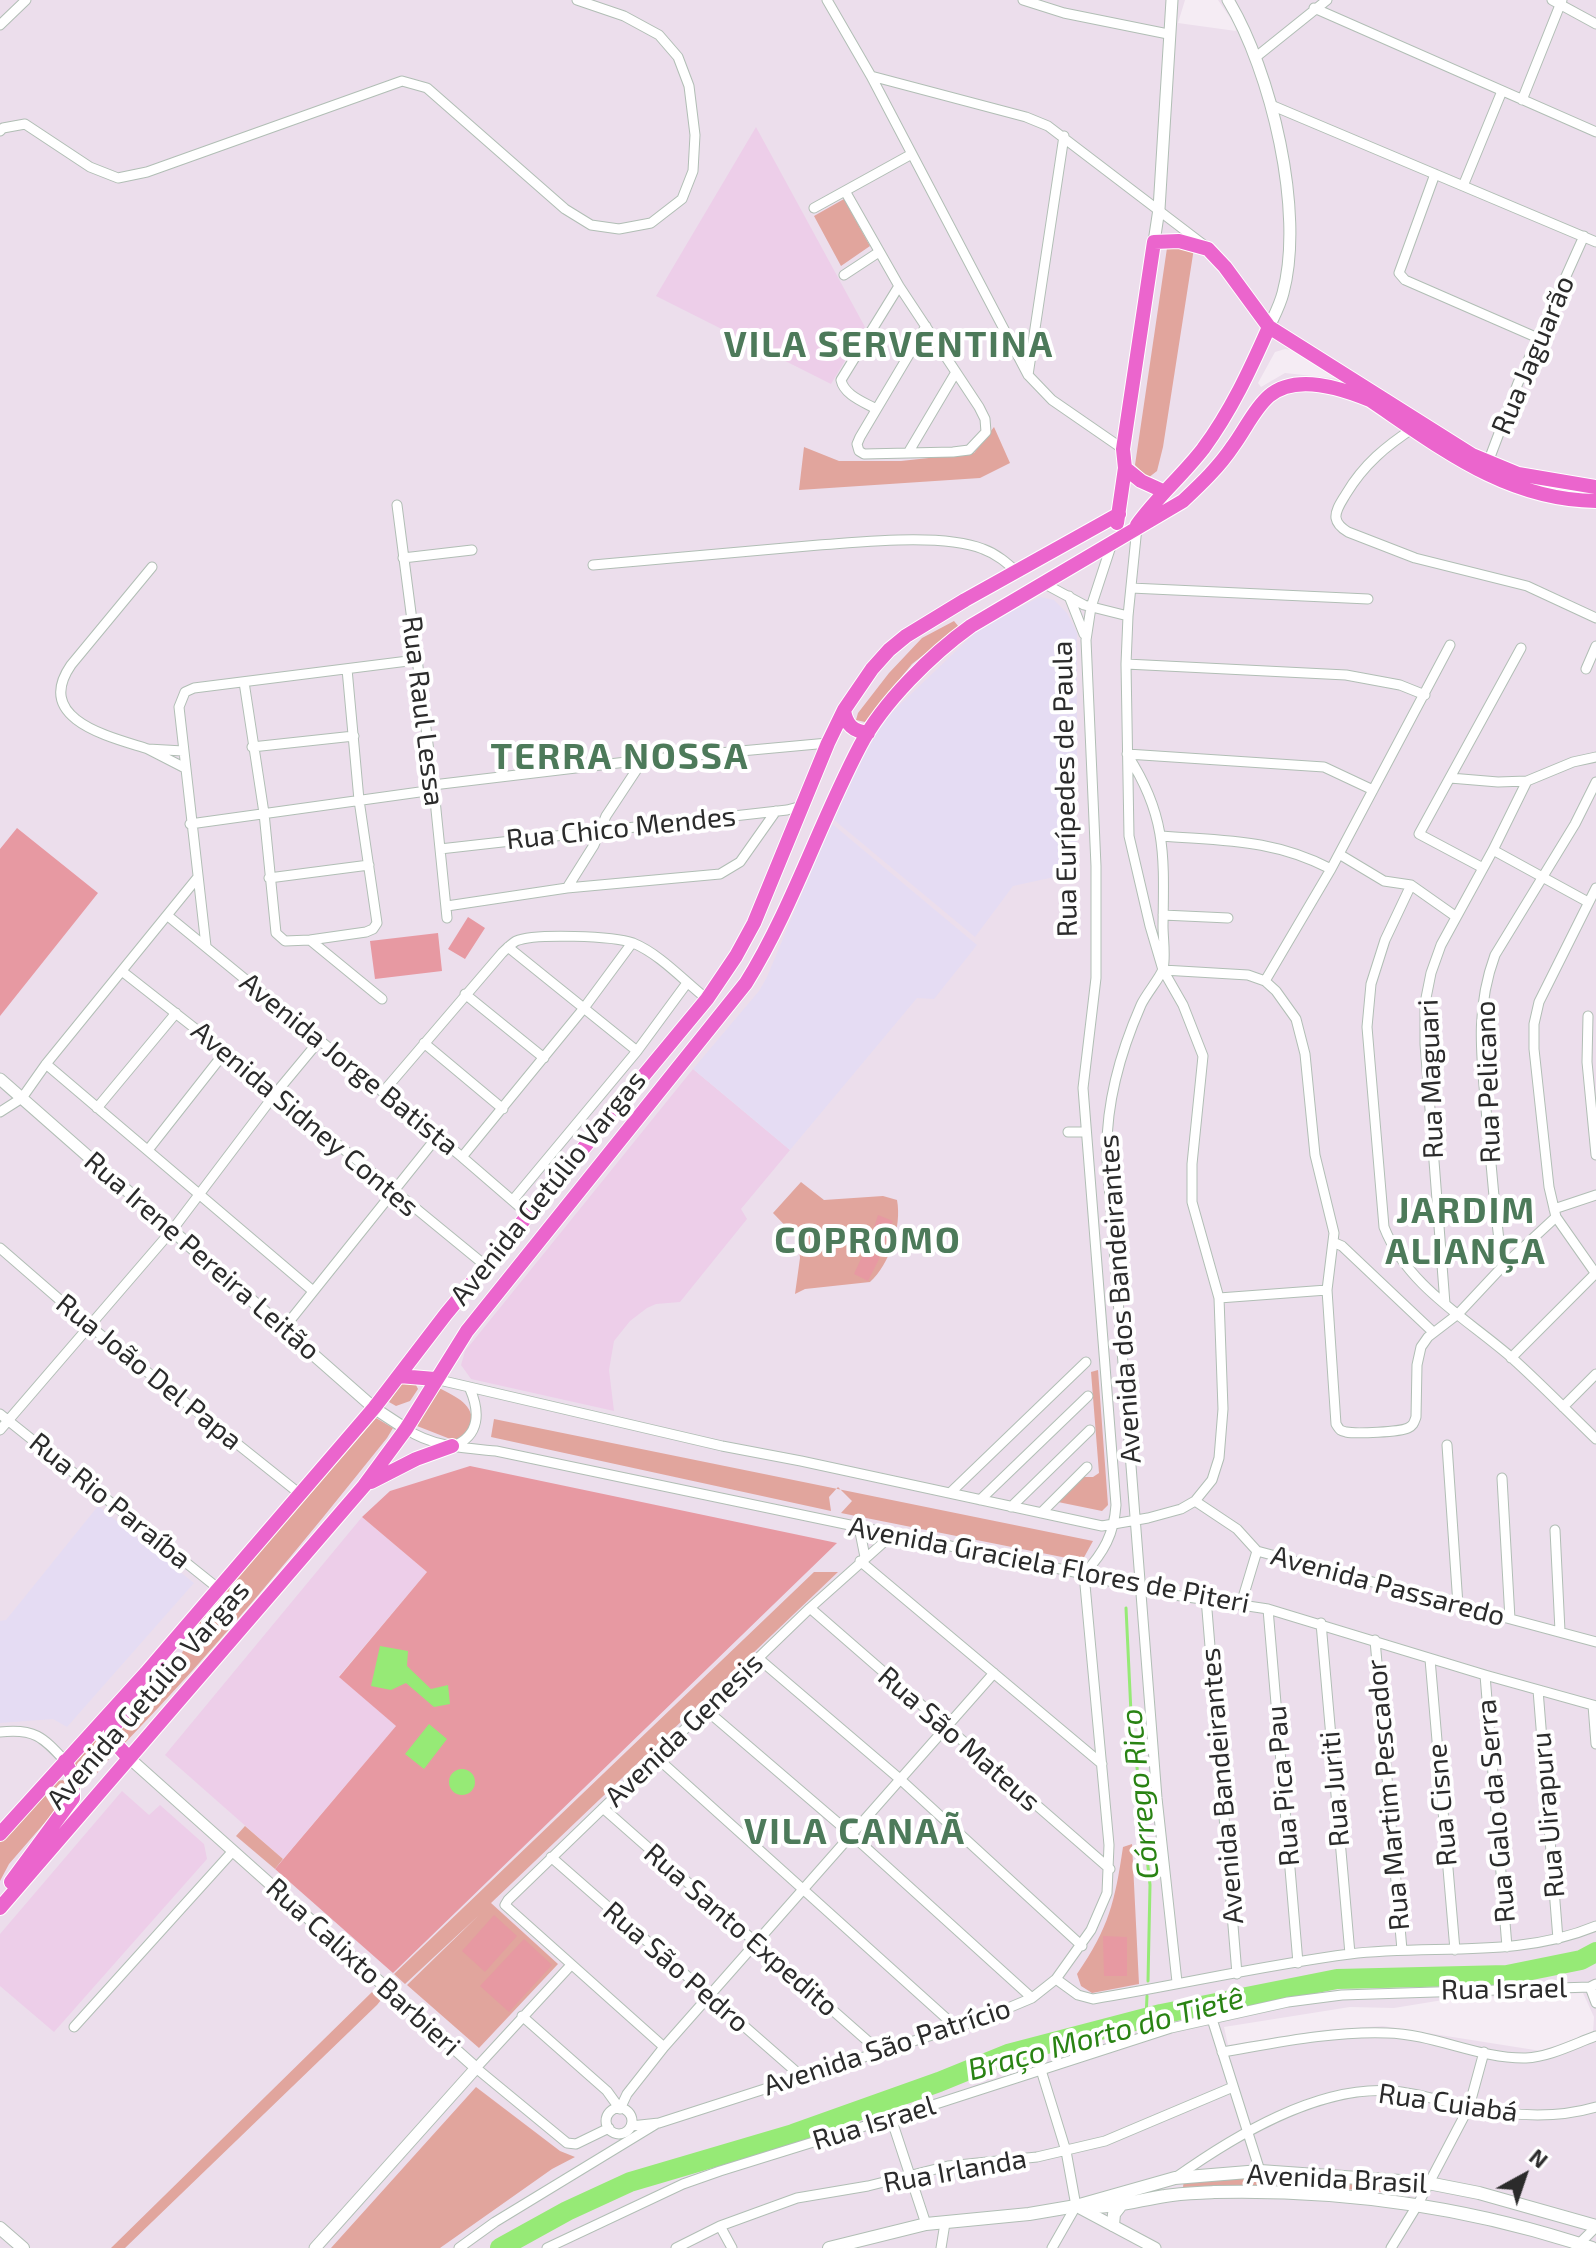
<!DOCTYPE html>
<meta charset="utf-8">
<style>
body{margin:0}
#map{position:relative;width:1596px;height:2248px;overflow:hidden;background:#ecdeec;font-family:"Exo 2",sans-serif}
canvas{display:block}
.north{position:absolute;left:1484px;top:2136px;width:80px;height:80px;-webkit-text-stroke:6px #fff;paint-order:stroke;rotate:40deg;font-size:22px;font-weight:700;line-height:32px;text-align:center;color:#2b2b2b}
.north::after{content:'';display:block;margin:auto;width:28px;height:36px;background:#2b2b2b;clip-path:polygon(50% 0,100% 100%,50% 72%,0 100%)}
</style>
<div id="map">
<canvas width="1596" height="2248"></canvas>
<div class="north">N</div>
</div>
<script>
const ctx = document.querySelector('canvas').getContext('2d');
ctx.lineJoin = 'round';
function fill(path, color) { ctx.fillStyle = color; ctx.fill(path, 'evenodd'); }
function stroke(path, color, width, dash) { ctx.strokeStyle = color; ctx.lineWidth = width; ctx.lineCap = dash ? 'butt' : 'round'; ctx.setLineDash(dash || []); ctx.stroke(path); }
function write(font, color, halo, rows, align = 'center') {
  ctx.font = font + ' "Exo 2",sans-serif'; ctx.lineWidth = 8; ctx.setLineDash([]); ctx.textBaseline = 'middle'; ctx.strokeStyle = halo; ctx.fillStyle = color; for (const [text, x, y, turn = 0] of rows) {
    ctx.save(); ctx.translate(x, y); ctx.rotate((+turn || 0) * Math.PI / 180); ctx.textAlign = isNaN(turn) ? turn : align; if (halo) ctx.strokeText(text, 0, 0); ctx.fillText(text, 0, 0); ctx.restore();
  }
}
fill(new Path2D(`
 M756 127 865 327 831 384 656 296Z
 M693 1069 790 1150 741 1209 747 1219 680 1302 656 1304 647 1308 630 1321 614 1341 609 1370 614 1411 471 1379 461 1365 465 1351Z
 M362 1517 427 1572 339 1676 396 1726 283 1859 165 1755Z
 M122 1791 149 1815 160 1805 204 1844 207 1859 54 2032 0 1986V1934Z`), '#edcee9');
fill(new Path2D(`
 M1040 597 1054 600 1067 613 1077 633V872L1013 886 975 937 833 819 863 755 886 718 982 626Z
 M831 823 977 945 934 999 917 998 790 1150 693 1069 759 991 767 977Z
 M98 1506 194 1583 67 1727 53 1719 0 1723V1621L6 1620Z`), '#e5dcf3');
fill(new Path2D(`
 M844 199 870 246 841 266 814 216Z
 M1167 248H1194L1163 447 1157 471 1148 478 1135 465Z
 M994 427 1010 463 980 478 799 490 804 447 839 461H901L974 453Z
 M954 621 959 627 912 664 865 722 856 720 858 713 889 673 922 638Z
 M801 1182 824 1200 883 1196 897 1200C902 1226 890 1264 870 1282L805 1289 795 1294 800 1258 798 1239 773 1213Z
 M1098 1370 1108 1505 1102 1511 1058 1502 1083 1477H1093L1099 1473 1091 1372Z
 M414 1381 418 1389 410 1401 396 1406 389 1402 402 1383Z
 M439 1388C458 1398 473 1403 473 1427L458 1442 417 1426Z
 M376 1418 393 1428 387 1438C303 1543 217 1648 123 1745L119 1735 120 1727 181 1655 194 1628Z
 M494 1419 1093 1541 1082 1561 841 1513 852 1501 838 1487 829 1497 831 1511 491 1437Z
 M814 1572H838L491 1903 558 1964 479 2048 407 1985 478 1916 405 1984 394 1974Z
 M100 1735 101 1747 110 1758 84 1788 81 1774 74 1764Z
 M63 1780 68 1785 67 1797 9 1864 0 1881V1840L57 1781Z
 M245 1826 283 1859 275 1869 236 1836Z
 M1132 1844 1139 1984 1092 1993 1081 1986 1077 1974C1109 1928 1115 1901 1123 1847Z
 M372 1992 381 2000 377 2005 125 2248H111Z
 M476 2087 560 2151 575 2157 552 2169 440 2248H331Z
 M1294 2178 1409 2186 1408 2194 1294 2185 1183 2187 1184 2180Z`), '#e1a59d');
fill(new Path2D(`
 M17 828 98 893 0 1016V849Z
 M468 917 485 928 465 959 448 949Z
 M438 933 442 971 375 979 370 941Z
 M878 1215 893 1221 884 1246 870 1240Z
 M865 1250 880 1257 868 1281 854 1274Z
 M470 1466 837 1543 393 1973 275 1869 396 1726 339 1677 427 1572 362 1517 390 1491Z
 M494 1915 517 1936 485 1972 462 1951Z
 M1103 1936 1127 1937V1976H1104Z
 M524 1939 552 1965 509 2012 480 1986Z`), '#e799a2');
fill(new Path2D(`
 M1185 0H1218L1235 25 1236 31 1178 23Z
 M1285 349 1292 350 1340 379 1285 373 1261 387 1258 383 1275 352Z
 M1583 1993 1594 2017 1593 2032 1541 2051 1383 2026 1323 2030 1228 2045 1224 2027 1350 2007 1394 2008 1443 2000Z`), '#f5ecf4');
fill(new Path2D(`
 M380 1646 408 1651 407 1666 431 1689 448 1685 450 1704 434 1707 406 1683 391 1690 371 1686Z
 M429 1724 447 1739 424 1769 405 1754Z
 M449 1782a13 13 0 1 1 26 0a13 13 0 1 1-26 0Z`), '#96ea76');
stroke(new Path2D(`
 M1126 1608 1131 1713 1150 1885 1148 1981
 M1146 2018 1147 1996`), '#96ea76', 3);
stroke(new Path2D(`
 M500 2248 567 2211 630 2182 793 2134 939 2082 1008 2054 1161 2014 1337 1979 1507 1975 1581 1960 1596 1952`), '#96ea76', 20);
const minor = new Path2D(`
 M827 0 871 76 1028 375 1052 400 1123 449
 M1023 0 1064 13 1168 34
 M1552 0 1596 24
 M1314 8 1596 132
 M0 25 26 0
 M1256 57 1327 0
 M871 76 1026 117 1048 126 1204 245
 M1522 100 1562 0
 M1271 105 1596 242
 M0 131 3 128 25 124 90 167 118 178 147 172 402 81 427 88 565 209 591 225 619 229 651 223 682 199 693 171 695 135 689 86 678 57 659 35 624 16 577 0
 M1435 174 1399 273 1405 280 1538 338
 M1463 186 1502 91
 M845 191 899 286 979 407 985 419 986 432 969 450 953 452 864 454 859 451 857 444 860 437 926 326
 M814 208 910 155
 M844 275 879 252
 M1028 375 1064 136
 M876 409C864 402 844 395 841 380L899 286
 M1415 427C1386 446 1364 464 1346 494 1342 501 1335 510 1336 518 1337 524 1343 529 1348 532L1415 558 1527 586 1596 618
 M908 453 956 372
 M1487 465 1518 383 1584 236
 M397 505 434 790 447 918
 M403 558 472 550
 M593 565C669 558 744 551 819 545 862 542 943 533 983 549 997 554 1007 563 1018 573
 M1045 584 1084 605 1128 616
 M1131 588 1368 599
 M1069 596 1084 634
 M1126 664 1346 675 1400 685 1425 695
 M1586 669 1596 646
 M244 682 264 813 276 933 285 941 310 940 366 932 373 929 377 923 359 800 347 669
 M252 747 354 736
 M148 749C111 737 33 720 71 665L152 567
 M183 751 148 749 185 768
 M1127 754 1324 767 1373 790
 M1128 756C1167 816 1164 857 1163 926 1163 939 1166 956 1163 969 1160 978 1146 994 1141 1005 1120 1053 1105 1106 1107 1159L1157 1798 1177 1982
 M1450 778 1498 782 1527 781 1573 762 1596 757
 M433 785 643 760 828 743
 M190 824 434 790
 M1162 836C1225 841 1273 839 1331 869
 M440 849 787 810 802 806
 M1493 850 1588 902
 M1339 854 1384 881 1411 885 1455 916
 M1483 868 1419 834 1521 648
 M269 878 369 865
 M1411 885 1385 940 1371 984 1367 1027 1384 1227C1407 1286 1466 1318 1512 1358 1541 1384 1568 1412 1596 1439
 M567 888 594 845 606 816 643 760
 M1596 888 1539 1002 1534 1024V1049L1549 1187 1556 1217 1596 1274
 M447 906 567 888 720 874 740 862 776 811
 M1163 915 1228 918
 M168 916 462 1157 528 1214
 M310 940 382 999
 M206 946 179 707 185 692 194 688 416 660
 M508 947 637 1051
 M1163 970 1248 975 1265 981 1276 991 1296 1019 1305 1054 1315 1155 1334 1233 1327 1290 1336 1424C1340 1430 1339 1430 1346 1432 1356 1434 1400 1432 1408 1428 1414 1425 1414 1422 1416 1417L1417 1365 1421 1347 1428 1337 1458 1314 1502 1267 1556 1217
 M123 972 225 1052 486 1266
 M1265 981 1331 869 1450 645
 M465 994 544 1058
 M1588 1016 1587 1062 1596 1155
 M424 1043 503 1109
 M46 1064 313 1291
 M383 1092 502 953C506 949 511 944 516 941 534 933 614 936 633 943 660 954 684 981 707 999
 M97 1108 176 1013
 M0 1112 22 1098 46 1064 198 877
 M1068 1132H1086
 M148 1150 225 1052
 M462 1157 584 1008 632 943
 M513 1200 637 1051 687 983
 M1554 1209 1596 1195
 M1335 1243 1342 1246 1433 1332
 M0 1248 91 1327 300 1494
 M1502 1267C1496 1218 1491 1169 1487 1120 1482 1060 1474 1012 1495 955L1575 824 1596 782
 M1219 1298 1327 1290
 M1445 1304 1425 1044V1003L1431 973 1441 945 1493 850 1527 781
 M284 1328 437 1137
 M1511 1358 1596 1273
 M435 1379 722 1446 801 1461 1102 1526 1148 1518 1181 1509 1195 1501 1212 1480 1219 1458 1223 1409 1219 1298 1192 1202V1164L1203 1056 1183 1005 1163 970 1150 926 1129 836 1126 664 1128 616 1137 527
 M1563 1407 1596 1374
 M0 1414 219 1589
 M406 1429C433 1447 464 1448 496 1451L1084 1574 1141 1590 1268 1609 1485 1675 1596 1706
 M0 1430 173 1229 275 1094 319 1041
 M1447 1445 1458 1605
 M454 1446C480 1435 480 1412 470 1389
 M1502 1478 1510 1619
 M950 1493 1086 1362
 M980 1500 1088 1396
 M1195 1501 1237 1529 1257 1551 1596 1642
 M1011 1507 1090 1430
 M1041 1513 1087 1467
 M859 1527 865 1557
 M1555 1530 1560 1631
 M860 1561 1102 1764
 M1206 1598 1237 1974
 M1241 1604 1257 1551
 M810 1608 1110 1869
 M1268 1609 1298 1963
 M1321 1623 1350 1954
 M1375 1640 1402 1950
 M758 1658 901 1780 1082 1946
 M1430 1659 1455 1950
 M1485 1675 1507 1947
 M1538 1690 1558 1939
 M1593 1705 1596 1744
 M705 1709 852 1835 1032 1998
 M0 1732C34 1728 43 1737 65 1761
 M656 1757 956 2027
 M603 1808 879 2051
 M551 1857 801 2076
 M571 1965 476 2068 567 2143 576 2144 609 2128
 M1056 1979 1078 1995 1093 1999C1179 1985 1264 1965 1350 1954 1433 1944 1517 1959 1596 1926
 M1590 1987 1596 2003
 M522 2016 607 2091 620 2109 627 2094 664 2047 994 1673
 M1212 2019 1260 2171
 M74 2027 233 1851
 M664 2047 505 1905 508 1900 810 1608 893 1534
 M1222 2052C1276 2043 1332 2031 1387 2033 1434 2034 1479 2059 1526 2058 1549 2057 1574 2044 1596 2036
 M1041 2070 1066 2151 1076 2206 1052 2248
 M606 2121a13 13 0 1 1 26 0a13 13 0 1 1-26 0Z
 M891 2118 926 2224
 M631 2126 659 2123 982 2019 1032 1998 1056 1979 1091 1930 1107 1893 1109 1845 1084 1574C1104 1552 1114 1534 1116 1505L1083 1088 1096 978V866L1086 640 1091 607 1112 543
 M1175 2178C1234 2136 1318 2085 1392 2091 1418 2093 1444 2102 1470 2107 1511 2116 1555 2119 1596 2107
 M720 2226 732 2248
 M1576 2247 1596 2227
 M459 2248 495 2222 656 2124
 M547 2248 683 2184 720 2171 939 2103 1171 2028 1288 2002 1342 1995 1590 1987 1596 1984
 M676 2248 720 2226 797 2198 868 2186 948 2166 1037 2157 1105 2141 1233 2087
 M941 2248 945 2223
 M1391 2248 1418 2204 1469 2107 1484 2052`);
const tertiary = new Path2D(`
 M1228 0C1271 71 1305 212 1283 293 1280 305 1274 316 1269 327
 M1154 242 1159 209 1172 0
 M0 1079 374 1408 406 1429
 M128 1757 476 2068 315 2248
 M1078 2207 1155 2248`);
const secondary = new Path2D(`
 M1087 2207C1115 2208 1139 2200 1165 2196 1181 2193 1198 2193 1214 2192 1343 2189 1470 2207 1592 2248
 M1113 2225 1114 2214 1121 2205
 M0 2228 23 2248
 M829 2248 926 2224 1029 2214 1076 2206 1175 2178 1260 2171 1428 2183 1479 2193 1596 2226`);
const primary = new Path2D(`
 M1125 468 1141 481 1163 491
 M1117 523 1125 468 1123 449 1154 242 1179 241 1208 249 1225 267 1269 327 1472 455 1518 474 1596 487
 M1137 525C1157 497 1182 476 1203 449 1231 411 1250 370 1269 327
 M844 710C846 725 853 731 868 733
 M399 1376 435 1379
 M371 1482 416 1459 452 1446
 M128 1757 113 1741 111 1731 134 1698
 M0 1834 146 1673 374 1408 446 1314 707 999 736 956 754 923 828 743 844 710 872 669 889 650 906 636 965 600 1119 514
 M11 1882 73 1798V1777L65 1761
 M0 1908 364 1486 406 1429 467 1331 746 983C792 909 819 824 860 746 883 702 932 654 971 626L1183 501C1201 484 1219 467 1233 446 1245 430 1254 409 1269 396 1296 373 1341 388 1370 400 1441 448 1506 500 1596 501`);
stroke(minor, '#b1beb5', 11);
stroke(tertiary, '#b1beb5', 13);
stroke(secondary, '#b1beb5', 14);
stroke(primary, '#fff', 16);
stroke(minor, '#fff', 9);
stroke(tertiary, '#fff', 11);
stroke(secondary, '#fff', 12);
stroke(primary, '#eb65cd', 14);
write('28px', '#2b2b2b', '#fff', [
 ["Rua Jaguarão",1533,355,-67],
 ["Rua Raul Lessa",423,711,83],
 ["Rua Eurípedes de Paula",1065,789,-91],
 ["Rua Chico Mendes",621,828,-6],
 ["Avenida Jorge Batista",349,1064,39],
 ["Rua Maguari",1431,1079,-92],
 ["Rua Pelicano",1488,1082,-92],
 ["Avenida Sidney Contes",305,1119,40],
 ["Avenida Getúlio Vargas",548,1188,-51],
 ["Rua Irene Pereira Leitão",202,1256,41],
 ["Avenida dos Bandeirantes",1120,1299,-94],
 ["Rua João Del Papa",149,1372,39],
 ["Rua Rio Paraíba",110,1501,39],
 ["Avenida Graciela Flores de Piteri",1049,1565,11],
 ["Avenida Passaredo",1388,1586,15],
 ["Avenida Getúlio Vargas",148,1695,-49],
 ["Avenida Genesis",684,1730,-44],
 ["Rua São Mateus",959,1739,41],
 ["Avenida Bandeirantes",1222,1786,-95],
 ["Rua Pica Pau",1283,1786,-95],
 ["Rua Juriti",1335,1789,-95],
 ["Rua Martim Pescador",1388,1795,-95],
 ["Rua Cisne",1442,1805,-95],
 ["Rua Galo da Serra",1496,1811,-95],
 ["Rua Uirapuru",1548,1815,-95],
 ["Rua Santo Expedito",741,1930,41],
 ["Rua Calixto Barbieri",363,1967,42],
 ["Rua São Pedro",676,1967,41],
 ["Rua Israel",1504,1989,-1],
 ["Avenida São Patrício",887,2047,-18],
 ["Rua Cuiabá",1448,2103,8],
 ["Rua Israel",874,2123,-17],
 ["Rua Irlanda",955,2171,-10],
 ["Avenida Brasil",1337,2179,3]
]);
write('italic 30px', '#298313', '#fff', [
 ["Córrego Rico",1140,1794,-96],
 ["Braço Morto do Tietê",1106,2034,-15]
]);
ctx.letterSpacing = '2px';
write('bold 36px', '#4d7a5a', '#fff', [
 ["VILA SERVENTINA",889,345],
 ["TERRA NOSSA",620,757],
 ["JARDIM",1466,1211],
 ["ALIANÇA",1466,1252],
 ["COPROMO",868,1241],
 ["VILA CANAÃ",855,1832]
]);
ctx.letterSpacing = '0px';
</script>
